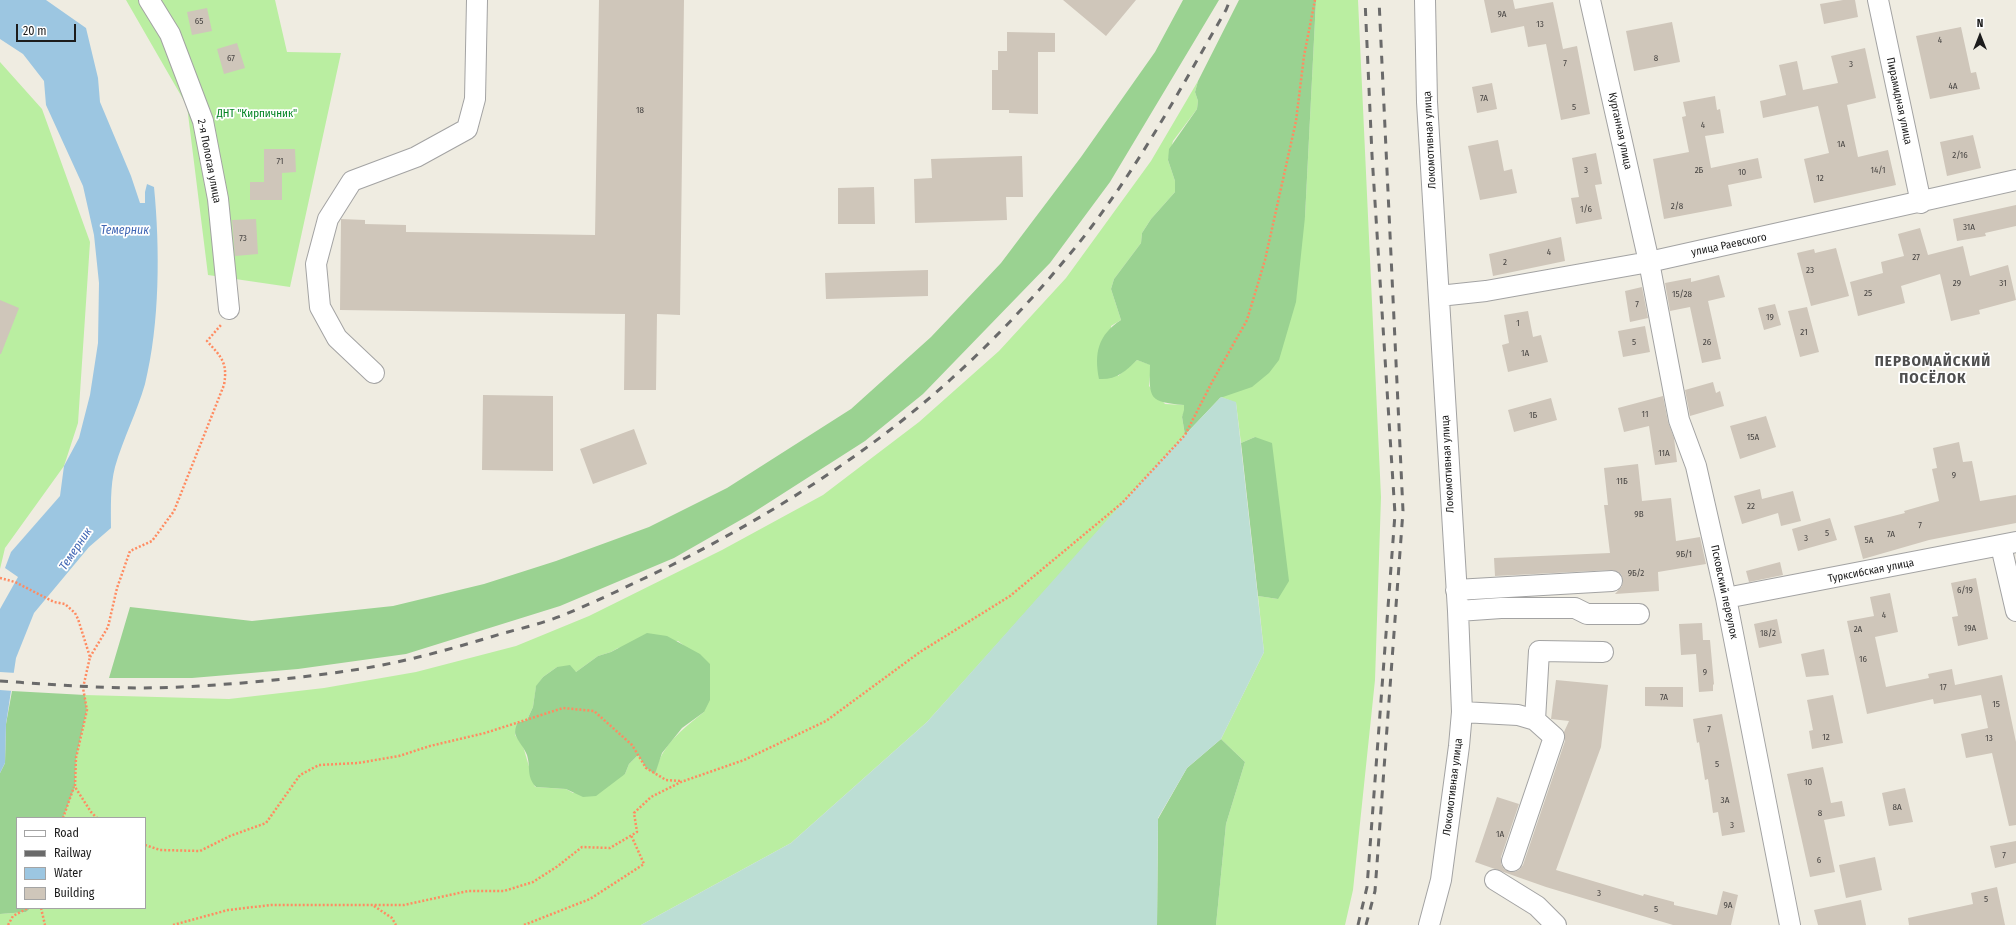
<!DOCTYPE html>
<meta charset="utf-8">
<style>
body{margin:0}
#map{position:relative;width:2016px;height:925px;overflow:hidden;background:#efece1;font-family:"Fira Sans Condensed",sans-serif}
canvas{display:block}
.legend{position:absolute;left:16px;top:817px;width:130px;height:92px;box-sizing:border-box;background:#fff;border:1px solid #a4a4a4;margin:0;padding:5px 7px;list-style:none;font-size:12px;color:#1c1c1c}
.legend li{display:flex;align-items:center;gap:8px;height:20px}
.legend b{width:20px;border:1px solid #a4a4a4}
.north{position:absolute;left:1960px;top:16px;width:40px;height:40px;-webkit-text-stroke:3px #fff;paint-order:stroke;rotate:0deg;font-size:11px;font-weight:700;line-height:16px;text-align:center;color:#1c1c1c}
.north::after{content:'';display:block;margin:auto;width:14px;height:18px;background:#1c1c1c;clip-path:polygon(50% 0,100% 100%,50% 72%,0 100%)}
.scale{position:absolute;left:16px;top:24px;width:60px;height:18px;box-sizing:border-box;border:2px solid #1c1c1c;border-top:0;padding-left:5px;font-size:12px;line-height:14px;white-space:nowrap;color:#1c1c1c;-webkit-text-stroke:3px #fff;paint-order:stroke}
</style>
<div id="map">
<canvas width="2016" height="925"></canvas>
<ul class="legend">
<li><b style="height:5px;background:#fff"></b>Road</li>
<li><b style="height:5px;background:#6a6a6a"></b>Railway</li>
<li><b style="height:11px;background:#9cc6e1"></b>Water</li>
<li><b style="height:11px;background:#cfc6ba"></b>Building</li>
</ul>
<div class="north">N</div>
<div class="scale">20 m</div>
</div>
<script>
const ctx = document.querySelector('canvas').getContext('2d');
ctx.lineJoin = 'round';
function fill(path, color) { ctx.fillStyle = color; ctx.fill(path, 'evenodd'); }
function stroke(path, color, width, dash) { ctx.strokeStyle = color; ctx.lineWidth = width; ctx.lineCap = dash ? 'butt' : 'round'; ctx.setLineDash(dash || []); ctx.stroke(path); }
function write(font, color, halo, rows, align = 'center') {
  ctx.font = font + ' "Fira Sans Condensed",sans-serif'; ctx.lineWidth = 3.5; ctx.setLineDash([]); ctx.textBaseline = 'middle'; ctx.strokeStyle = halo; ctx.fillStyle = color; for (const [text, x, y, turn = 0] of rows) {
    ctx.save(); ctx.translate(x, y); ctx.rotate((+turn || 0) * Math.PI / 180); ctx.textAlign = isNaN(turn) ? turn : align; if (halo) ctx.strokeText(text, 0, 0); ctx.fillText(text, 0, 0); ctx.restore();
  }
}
fill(new Path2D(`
 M126 0H275L287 52 341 53 290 287 208 275 187 106Z
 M1316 0H1358L1381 497 1375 680 1353 890 1345 925H1216L1226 824 1245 762 1221 739 1264 652 1258 596 1278 599 1255 437 1241 443 1236 403 1221 397 1305 217Z
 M0 62 42 109 90 242 78 423 64 466 5 548 0 569Z
 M1198 81 1195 92 1198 101 1197 109 1173 141 1168 160 1175 181V192L1151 219 1142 233 1141 243 1114 279 1111 289 1121 320 1111 326 1118 376 1137 360 1151 365 1149 386 1165 404 1184 405 1185 410 1182 417 1185 435 927 722 791 843 641 925H0V914L26 912 31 908H145V818H63L75 787 76 758 87 710 85 695 229 699 324 688 416 672 516 646 589 616 722 550 823 495 919 422 999 351 1066 278 1151 161ZM678 641 687 648 704 712C682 730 662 744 655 773L646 768 638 755 629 764 625 774 573 793 566 789 535 787 523 746 515 735 517 723 527 720 533 707 536 687 543 677 557 667 576 672 598 656 611 652 618 648Z`), '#baeea1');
fill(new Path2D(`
 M1183 0H1219L1110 182 1050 263 923 394 865 441 751 514 674 558 560 606 406 654 298 669 192 678H109L130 607 252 621 393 606 484 584 556 561 649 527 727 488 851 409 931 337 1001 263 1081 157 1155 52Z
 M1239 0H1316L1305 217 1296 302 1279 360 1269 373 1252 387 1220 398 1185 435 1182 417 1184 410V405C1149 402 1149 399 1150 365L1137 360C1125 372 1116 380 1099 379 1094 353 1098 335 1121 320L1111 289 1114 279 1141 243 1142 233 1151 219 1175 192V181L1168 160 1169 149 1197 109 1198 101 1195 92 1198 81Z
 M1255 437 1272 443 1289 581 1278 599 1258 596 1241 443Z
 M647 633 667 636 700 654 710 664V700L704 712 682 728 662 753 655 774 646 768 638 755 629 764 625 774 596 796 583 797 566 789 536 787C526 776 531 768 527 755 524 747 519 743 516 736 514 732 516 727 517 723L527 720 533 707 536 686 543 677 557 667 570 665 576 672 598 656 611 652Z
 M12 691 85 695 87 710 76 758 75 787 63 818H17V908H31L26 912 0 914V773L5 763 6 724Z
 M1221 739 1245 762 1226 824 1216 925H1157L1158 819 1187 768Z`), '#9ad291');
fill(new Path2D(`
 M1221 397 1236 402 1264 652 1221 739 1187 768 1158 818 1157 925H641L791 843 927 722 1156 465Z`), '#bcded4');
fill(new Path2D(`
 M0 0H46L86 28 98 78 100 102 131 176 140 203H145V192L147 184 154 187C160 248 160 324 145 384 137 412 123 439 115 467 110 486 111 508 111 528L89 547 34 613 16 658 6 724 5 763 0 773V609L18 577 5 568 11 552 60 496 64 466 79 438 90 395 98 343 99 283 94 235 83 186 46 105 44 81 23 54 0 39Z`), '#9cc6e1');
fill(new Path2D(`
 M0 672 16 673 13 691 0 690Z`), '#efece1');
fill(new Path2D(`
 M599 0H684L680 315 657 314 656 390H624L625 314 340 310 341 219 365 220V224L406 225V232L595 235Z
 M1063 0H1136L1106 36Z
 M1484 0H1513L1515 9 1553 2 1563 49 1577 46 1590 114 1561 120 1546 44 1528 47 1524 26 1491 33Z
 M1843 0H1855L1858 17 1824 24 1820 4Z
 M207 8 212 31 192 35 187 12Z
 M1672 22 1680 62 1634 71 1626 31Z
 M1961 27 1971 73 1976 72 1980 89 1930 99 1916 36Z
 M1007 32 1055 33V52H1038V114L1009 113V110H992V70H998V51H1007Z
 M237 43 245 68 224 74 217 49Z
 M1865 48 1876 98 1847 105 1858 157 1888 150 1896 185 1814 203 1804 159 1829 153 1818 106 1763 118 1760 101 1786 95 1779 65 1797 61 1803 90 1838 83 1831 56Z
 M1492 83 1497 109 1477 113 1472 87Z
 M1715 96 1717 110 1720 109 1724 133 1705 136 1711 168 1758 158 1762 178 1728 185 1732 206 1664 219 1653 159 1689 152 1682 117 1686 116 1683 102Z
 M1973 135 1981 168 1947 176 1940 142Z
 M1498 140 1504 171 1512 169 1517 193 1480 200 1468 146Z
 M264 149H295L296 172 282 173V200H250V182H264Z
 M1596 153 1602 184 1595 185 1602 219 1576 224 1571 198 1579 197 1572 158Z
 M1022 156 1023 197H1006L1007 220 915 223 914 179 932 178 931 159Z
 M874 187 875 224H838V188Z
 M2016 205V226L1985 233 1986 236 1957 241 1953 219Z
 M256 219 258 254 235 256 232 220Z
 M1920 228 1928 255 1963 246 1970 276 2008 265 2016 300 1979 310 1980 314 1951 321 1940 274 1901 286 1905 303 1858 316 1850 282 1883 273 1881 262 1904 256 1898 234Z
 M1561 237 1565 261 1493 276 1489 254Z
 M1836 248 1849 296 1811 306 1797 253 1814 249 1815 253Z
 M928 270V296L826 299 825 273Z
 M1719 275 1725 297 1708 301 1721 359 1702 363 1690 307 1670 311 1665 283 1691 278V282Z
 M1642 287 1648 318 1630 322 1625 291Z
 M0 300 19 308 1 354H0Z
 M1775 304 1781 325 1764 330 1758 308Z
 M1807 307 1819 352 1800 357 1788 311Z
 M1528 311 1533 337 1541 335 1548 362 1508 372 1502 345 1509 343 1504 315Z
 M1645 326 1650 352 1623 357 1618 331Z
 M1713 382 1716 393 1720 391 1724 406 1690 416 1685 390Z
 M483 395 553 396V471L482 470Z
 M1663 396 1668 422 1674 438 1677 462 1655 465 1649 426 1624 432 1618 408Z
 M1551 398 1557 420 1514 432 1508 410Z
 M1766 416 1776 447 1740 459 1730 426Z
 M634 429 647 464 593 484 580 449Z
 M1959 442 1963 462 1972 461 1980 501 2016 495V523L1929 540 1863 559 1854 526 1905 513 1904 511 1939 501 1932 469 1937 468 1933 448Z
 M1638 464 1642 501 1671 498 1676 541 1700 537 1706 564 1658 572 1659 591 1615 594 1622 586 1623 580 1621 574 1612 570 1495 576 1494 558 1610 553 1604 505H1608L1604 468Z
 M1760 489 1762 499 1793 491 1801 521 1781 526 1778 513 1742 524 1734 496Z
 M1830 518 1837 540 1798 551 1792 529Z
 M1780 562 1783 575 1749 582 1746 571Z
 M1976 578 1988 639 1958 646 1952 617 1958 616 1951 583Z
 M1890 593 1898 632 1875 637 1886 687 1929 678 1928 674 1952 669 1955 685 2002 675 2016 742V825L2009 826 1992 753 1966 758 1961 734 1988 728 1981 695 1934 704 1933 699 1867 714 1847 621 1874 616 1870 597Z
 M1777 619 1782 643 1759 648 1754 624Z
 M1702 623 1703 640H1710L1714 684 1713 685V691L1699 692 1696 654 1681 655 1679 624Z
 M1824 649 1829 675 1806 677 1801 654Z
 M1556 680 1608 685 1601 747 1556 870 1643 896 1644 894 1674 902V905L1717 915 1723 891 1738 895 1731 925H1673L1546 887 1475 862 1497 797 1519 804 1501 857V864L1504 869 1514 872 1519 870 1523 865 1565 741 1564 732 1569 721 1551 719Z
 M1645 687H1683V707L1645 706Z
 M1833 695 1843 743 1812 749 1809 731 1813 730 1807 700Z
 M1722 714 1745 832 1722 836 1718 812 1713 813 1708 779 1705 780 1699 742 1697 743 1693 719Z
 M1823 767 1831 803 1842 801 1845 816 1824 820 1835 872 1810 877 1787 774Z
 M1905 788 1913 822 1889 826 1882 793Z
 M2016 841V863L1995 868 1990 846Z
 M1875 857 1882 890 1846 898 1839 865Z
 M1997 887 2005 925H1909L1908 918 1973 904 1971 893Z
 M1861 900 1866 925H1818L1814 910Z`), '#cfc6ba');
const minor = new Path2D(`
 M149 0 170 34 203 121 218 199 229 309
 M1425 0 1427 102 1458 611 1462 712 1459 746 1441 880 1429 925
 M1590 0 1649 262 1679 420 1696 466 1726 598 1790 925
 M1878 0 1921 203
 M1439 296 1486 291 1649 262 2016 180
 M374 373 337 338 320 307 316 264 328 219 352 181 416 157 467 129 475 99 477 0
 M2001 546 2016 611
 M1456 590 1612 581
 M1726 598 2016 542
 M1458 611 1501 608H1575L1587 614H1639
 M1462 712 1518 715 1535 720 1554 737 1512 861
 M1535 720 1539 651 1603 652
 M1495 880 1537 906 1556 925`);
stroke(minor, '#a3a3a3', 22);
stroke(new Path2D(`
 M0 578 15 582 54 602 65 604 75 613 78 619 90 657 83 688 87 710 76 758 75 787 91 812 97 818
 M90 657 108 627 117 588 130 551 152 541 174 511 224 385C228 362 221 357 207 341L221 325
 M63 818 74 787
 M145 845 160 850 200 851 230 836 266 823 300 775 319 765 358 763 399 756 430 746 485 733 563 708 594 711 632 745 646 768 666 780 680 781
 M374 906 392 918 396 925
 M41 908 45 925
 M8 925 13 916 28 908
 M173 925 228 910 271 905H404L468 891H504L533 882 558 866 582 847 610 848 637 832 634 813 651 797 681 782 744 760 826 721 920 652 1010 596 1122 503 1185 435 1212 382 1247 320 1265 260 1296 121 1304 56 1315 0
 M524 925 590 899 644 864 631 835`), '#ff8b61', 2.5, [2, 2]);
stroke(minor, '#fff', 20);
stroke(new Path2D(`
 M0 681C60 685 120 690 180 687 241 684 305 678 366 668 413 660 458 647 504 633 523 628 543 623 561 616 598 601 634 583 670 566 769 516 867 455 950 380 990 344 1029 303 1064 261 1129 185 1176 96 1226 10L1230 0
 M1358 925 1367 887 1395 514 1372 155 1365 0
 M1366 925 1375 891 1403 511 1379 0`), '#6a6a6a', 3, [8, 8]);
write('9px', '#494644', null, [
 ["9А",1502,14],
 ["65",199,21],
 ["13",1540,24],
 ["4",1940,40],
 ["67",231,58],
 ["8",1656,58],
 ["7",1565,63],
 ["3",1851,64],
 ["4А",1953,86],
 ["7А",1484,98],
 ["5",1574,107],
 ["18",640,110],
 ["4",1703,125],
 ["1А",1841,144],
 ["2/16",1960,155],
 ["71",280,161],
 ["3",1586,170],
 ["2Б",1699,170],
 ["14/1",1878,170],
 ["10",1742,172],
 ["12",1820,178],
 ["2/8",1677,206],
 ["1/6",1586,209],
 ["31А",1969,227],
 ["73",243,238],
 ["4",1549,252],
 ["27",1916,257],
 ["2",1505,262],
 ["23",1810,270],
 ["29",1957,283],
 ["31",2003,283],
 ["25",1868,293],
 ["15/28",1682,294],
 ["7",1637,304],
 ["19",1770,317],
 ["1",1518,323],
 ["21",1804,332],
 ["5",1634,342],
 ["26",1707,342],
 ["1А",1525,353],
 ["11",1645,414],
 ["1Б",1533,415],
 ["15А",1753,437],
 ["11А",1664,453],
 ["9",1954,475],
 ["11Б",1622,481],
 ["22",1751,506],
 ["9В",1639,514],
 ["7",1920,525],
 ["5",1827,533],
 ["7А",1891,534],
 ["3",1806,538],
 ["5А",1869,540],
 ["9Б/1",1684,554],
 ["9Б/2",1636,573],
 ["6/19",1965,590],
 ["4",1884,615],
 ["19А",1970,628],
 ["2А",1858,629],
 ["18/2",1768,633],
 ["16",1863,659],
 ["9",1705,672],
 ["17",1943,687],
 ["7А",1664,697],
 ["15",1996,704],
 ["7",1709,729],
 ["12",1826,737],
 ["13",1989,738],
 ["5",1717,764],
 ["10",1808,782],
 ["3А",1725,800],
 ["8А",1897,807],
 ["8",1820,813],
 ["3",1732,825],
 ["1А",1500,834],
 ["7",2004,855],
 ["6",1819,860],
 ["3",1599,893],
 ["5",1986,899],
 ["9А",1728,905],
 ["5",1656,909]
]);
write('11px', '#1c1c1c', '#fff', [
 ["Пирамидная улица",1899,101,78],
 ["Курганная улица",1620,131,78],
 ["Локомотивная улица",1430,140,-93],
 ["2-я Пологая улица",209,161,79],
 ["улица Раевского",1729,245,-12],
 ["Локомотивная улица",1448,464,-93],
 ["Турксибская улица",1871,571,-11],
 ["Псковский переулок",1724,592,78],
 ["Локомотивная улица",1453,787,-83]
]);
write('11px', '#018321', '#fff', [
 ["ДНТ \"Кирпичник\"",257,114]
]);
write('italic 12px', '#4167b4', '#fff', [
 ["Темерник",125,231],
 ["Темерник",76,549,-56]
]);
ctx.letterSpacing = '1px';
write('bold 15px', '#4f4f4f', '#fff', [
 ["ПЕРВОМАЙСКИЙ",1933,362],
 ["ПОСЁЛОК",1933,379]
]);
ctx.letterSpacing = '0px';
</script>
